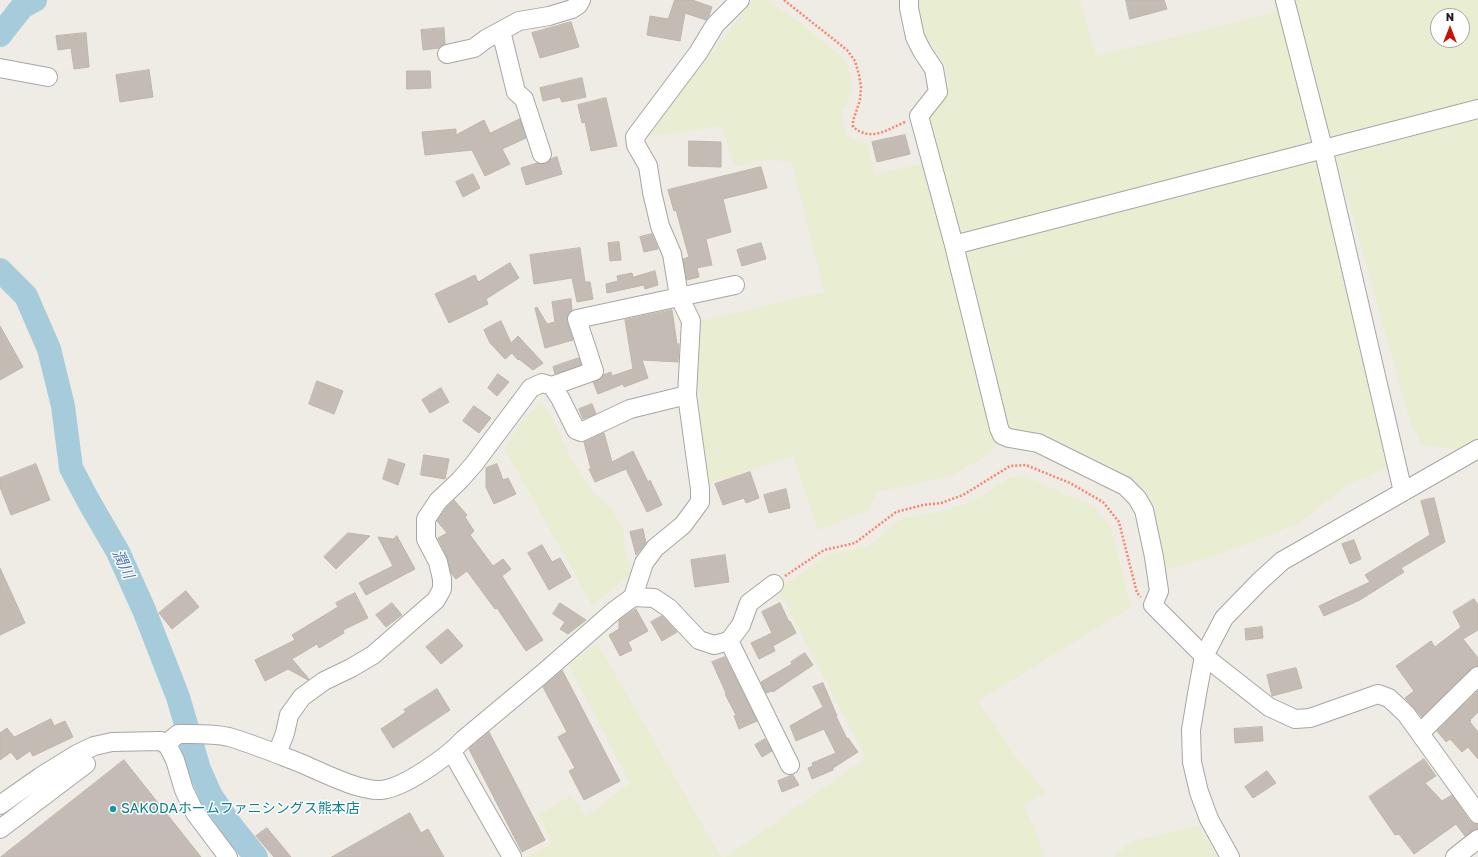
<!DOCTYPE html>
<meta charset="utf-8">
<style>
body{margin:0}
#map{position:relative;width:1478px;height:857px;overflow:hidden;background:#efece5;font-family:"Golos Text",sans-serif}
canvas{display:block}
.north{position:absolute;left:1430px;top:8px;width:40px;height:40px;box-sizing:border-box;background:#fff;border:1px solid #a5a5a5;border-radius:50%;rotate:0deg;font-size:11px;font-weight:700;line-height:16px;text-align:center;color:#1f1f1f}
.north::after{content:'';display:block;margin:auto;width:14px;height:18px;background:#c81205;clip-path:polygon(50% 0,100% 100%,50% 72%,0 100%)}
</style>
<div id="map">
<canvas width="1478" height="857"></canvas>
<div class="north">N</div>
</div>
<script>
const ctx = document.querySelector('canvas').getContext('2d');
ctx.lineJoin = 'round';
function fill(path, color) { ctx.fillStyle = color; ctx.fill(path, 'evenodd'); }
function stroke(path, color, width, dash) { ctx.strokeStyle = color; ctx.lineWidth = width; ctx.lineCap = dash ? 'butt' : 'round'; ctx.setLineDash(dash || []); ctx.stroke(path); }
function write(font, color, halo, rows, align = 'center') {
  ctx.font = font + ' "Golos Text","Noto Sans JP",sans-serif'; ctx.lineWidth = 3; ctx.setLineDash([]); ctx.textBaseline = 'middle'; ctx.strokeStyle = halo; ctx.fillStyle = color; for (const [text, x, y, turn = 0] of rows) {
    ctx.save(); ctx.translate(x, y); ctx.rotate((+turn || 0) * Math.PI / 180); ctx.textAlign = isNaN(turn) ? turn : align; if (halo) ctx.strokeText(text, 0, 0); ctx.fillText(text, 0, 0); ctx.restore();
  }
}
fill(new Path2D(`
 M753 0H768L802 24 845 60 853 88 842 112 846 135 868 145 875 175 925 163 999 443 981 459 950 476 878 492 868 511 818 530 793 456 706 485 694 322 824 292 792 163 770 159 735 166 721 126 646 137Z
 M915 0H1080L1096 56 1276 12 1273 0H1478V101L958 237 928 121 949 85 945 65 925 37 915 13ZM1438 16H1462V40H1438Z
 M1478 119V440L1462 450 1423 445 1411 425 1336 157Z
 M1316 157 1387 468 1347 485 1300 523 1215 556 1167 569 1148 500 1007 431 960 248Z
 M540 403 550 413 572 461 593 493 611 509 623 528 626 557 633 573 592 605 505 449 520 423Z
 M1025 476 1064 494 1095 506 1111 527 1131 607 978 701 1014 754 1046 792 1024 805 1043 850 1044 857H726L866 758 778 589 828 555 869 546 902 518 944 511 973 501 1011 477Z
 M597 643 721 857H527L552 842 538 815 571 796 586 816 630 783 569 665Z
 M1198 826 1218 857H1114L1132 841Z`), '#e9edd1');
stroke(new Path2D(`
 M0 35 22 7 35 0
 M0 270 26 296 49 349 63 406 71 468 89 502 118 552 144 610 178 697 199 769 211 796 232 827 256 857`), '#a6ccdc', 24);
const building = new Path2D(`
 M675 0H692L712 7 709 16 706 20 685 13 680 41 647 35 650 16 668 19Z
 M1126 0H1164L1167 9 1130 19Z
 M571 22 579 47 540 58 532 33Z
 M444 28 445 44 439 48 423 50 421 30Z
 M86 33 89 67 74 69 71 48 58 50 56 36Z
 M149 70 153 97 120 102 116 75Z
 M407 71H430L431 88 407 89Z
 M582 78 586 97 562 102 560 97 543 101 540 88Z
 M606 98 617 146 591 151 585 122 582 123 578 105Z
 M520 119 526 138 502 149 510 164 485 176 472 150 425 155 422 132 456 129V135L484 120 490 133Z
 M905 135 910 154 877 162 872 142Z
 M689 141 721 142V167L689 166Z
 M557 157 562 174 526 185 521 168 537 163 545 164 551 159Z
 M761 167 767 188 723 199 731 232 706 239 712 265 697 268 699 277 687 280 683 259 689 257 676 210 674 211 668 190Z
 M473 174 480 188 463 197 456 182Z
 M652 234 658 249 644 252 640 237Z
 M619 242 621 260 610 261 608 243Z
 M761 243 766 259 742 266 737 250Z
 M580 248 585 282H590L593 299 577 302 572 278 534 284 530 255Z
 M510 263 519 278 486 299 488 304 449 323 435 294 475 275 478 282Z
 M655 271 658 285 645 289 644 285 607 293 606 284 618 281 617 276 632 273 633 277Z
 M571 299 572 310 567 316V322L573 340 545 348 535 308 537 307 547 324 555 322 552 302Z
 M672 310 677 344H679L678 362 642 360 648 378 624 387 623 384 598 394 593 382 602 378 603 375 611 372 612 376 633 369 625 320Z
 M501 321 511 343 518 336 543 363 533 370 519 359 518 360 512 353 505 359 490 343 484 330Z
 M0 326 23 367 0 380Z
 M579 358 581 365 555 374 553 367Z
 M498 374 509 382 497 396 488 388Z
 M317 381 343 391 334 414 309 404Z
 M441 388 449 402 430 413 422 400Z
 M592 404 596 414 583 419 579 409Z
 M474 406 491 418 479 433 463 421Z
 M604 433 612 462 633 451 648 482 650 480 662 505 647 512 626 469 595 482 589 469H591L584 442Z
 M424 455 449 459 445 479 421 475Z
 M389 459 405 464 398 485 383 479Z
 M36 464 50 500 11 515 0 487V478Z
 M497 464 503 480 508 478 516 494 494 504 486 487V468Z
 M750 472 759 498 746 503 744 498 723 505 715 484Z
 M786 489 790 508 769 513 764 495Z
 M1434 498 1445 542 1401 568 1404 572 1360 600 1324 616 1319 606 1370 582 1365 575 1430 535 1421 501Z
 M454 500 467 515 465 517 474 531 470 535 493 566 503 559 511 569 502 576 543 640 526 651 497 608 495 609 467 571 456 579 451 573 447 557 438 538 447 533 437 521 446 508Z
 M643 529 646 543 636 555 630 532Z
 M348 533 370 536 336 569 324 557Z
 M397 536 415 569 366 595 359 583 393 566 378 537 393 539Z
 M1354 540 1361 559 1350 564 1342 544Z
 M542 545 552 562 560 558 571 577 549 590 528 553Z
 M725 555 729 582 695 587 691 560Z
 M0 568 25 623 0 635Z
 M186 591 199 607 172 629 159 613Z
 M355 593 368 618 343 630 344 633 319 648 317 644 292 659 309 679 308 680 288 669 265 681 255 660 295 640 292 635 338 607 336 603Z
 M1474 599 1478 605V630L1463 639 1478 658V666L1471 669 1422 717 1405 698 1414 691 1396 666 1431 641 1435 647 1461 627 1453 612Z
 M392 603 402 615 386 627 376 615Z
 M560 603 586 620 568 634 560 629 565 622 553 614Z
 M780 603 789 622 790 621 796 633 773 646 775 651 759 659 751 643 772 633 762 612Z
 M636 609 648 631 628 642 632 650 620 656 609 635 619 629V620Z
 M662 616 677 632 662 641 651 622Z
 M1262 627 1263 638 1246 640 1245 629Z
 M448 629 463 646 441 664 426 647Z
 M805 653 813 665 773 692 772 691 766 693 761 682 792 664 791 662Z
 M725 657 757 721 739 729 734 716 736 715 725 694 726 693 712 662Z
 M1296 668 1302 688 1272 696 1267 675Z
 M562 670 620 781 584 800 569 771 575 768 558 737 567 732 543 687Z
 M823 683 837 716H836L847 739 848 738 858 752 833 768V770L812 779 808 768 813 766 812 763 836 753 824 729 796 741 790 726 823 707 813 687Z
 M437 689 450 710 393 748 381 729 406 712 404 710Z
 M1478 691V712L1470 720 1471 721 1470 722 1478 732V759L1468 747 1462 752 1450 739 1446 742 1437 731Z
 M51 719 54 726 65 721 73 737 33 756 30 751 17 760 11 752 0 760V733L7 728 14 737Z
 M1262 727 1263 741 1235 743 1234 729Z
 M489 732 545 840 522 852 469 749Z
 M765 739 772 751 762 757 755 745Z
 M1424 759 1436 776 1425 783 1442 801 1452 795 1469 820 1473 823 1478 824V829L1472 831 1465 836 1456 824 1414 854 1399 834 1395 835 1369 797Z
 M124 760 201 857H1Z
 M1267 771 1276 783 1253 798 1245 787Z
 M793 775 799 785 782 792 778 781Z
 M410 813 421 833 428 829 444 857H332Z
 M267 828 291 857H274L256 836Z`);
fill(building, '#c4bcb4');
stroke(building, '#c0b4a8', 1);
const minor = new Path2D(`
 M909 0V8L915 37 922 51 934 69 938 92 919 116 954 245 999 428 1002 435 1009 438 1038 443 1125 486 1137 498 1144 510 1154 557 1159 591 1153 605 1204 656 1269 707 1295 719 1310 718 1378 694 1389 698 1406 714 1478 814
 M1285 0 1323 148 1403 492
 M501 31 516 92 524 99 542 154
 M447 54 474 48 486 39 519 21 549 16 572 9 578 5 581 0
 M0 68 48 77
 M954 245 1478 109
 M552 386 594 371 577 319 735 285
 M633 597 654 598 669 608 699 640 714 645 729 641 741 625 749 603 774 584
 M729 641 790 765
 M1420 733 1478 676
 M166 744 178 734C195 734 212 733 229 737 250 743 277 754 298 762 320 771 357 791 381 790 404 788 447 757 463 740L541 675 614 611 633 597 644 563 655 548 683 525 700 502V489L687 395 691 321 679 296 672 254 660 226 652 192 648 166 636 145 635 137 698 53 715 25 740 0
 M452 752 512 857
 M277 754 285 733 289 715 302 697 324 681 351 668 373 655 436 600 442 589V579L438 562 426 539V519L438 501 460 480 474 464 531 388 542 383 552 386 560 398 576 430 581 432 630 409 687 395
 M0 805 40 777 77 754 94 746 112 742 161 741 168 746 175 760 184 790 195 813 228 857
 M0 829 86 764
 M1230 857 1209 819 1199 792 1192 762 1191 730 1197 694 1204 656 1224 618 1259 582 1282 561 1478 449
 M1455 857 1478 839`);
stroke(minor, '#a6a6a6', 20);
stroke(new Path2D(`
 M784 0 847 50 855 61 859 75 861 87 860 100 853 121V127C872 142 886 130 905 122
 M785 576 824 550 855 543 896 512 923 505 941 503 963 495 1010 466 1026 465 1070 483 1103 502 1119 522 1137 593 1141 597`), '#f6856f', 2.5, [2, 2]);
stroke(minor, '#fff', 18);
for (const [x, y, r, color] of [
 [113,809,4,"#0f9aa8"]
]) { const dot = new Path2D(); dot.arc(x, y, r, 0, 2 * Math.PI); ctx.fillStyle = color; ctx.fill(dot); stroke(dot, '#fff', 1.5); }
write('14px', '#0d838f', '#fff', [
 ["SAKODAホームファニシングス熊本店",121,809]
], 'left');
write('italic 15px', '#4d76ac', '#fff', [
 ["潤川",123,564,65]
]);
</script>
